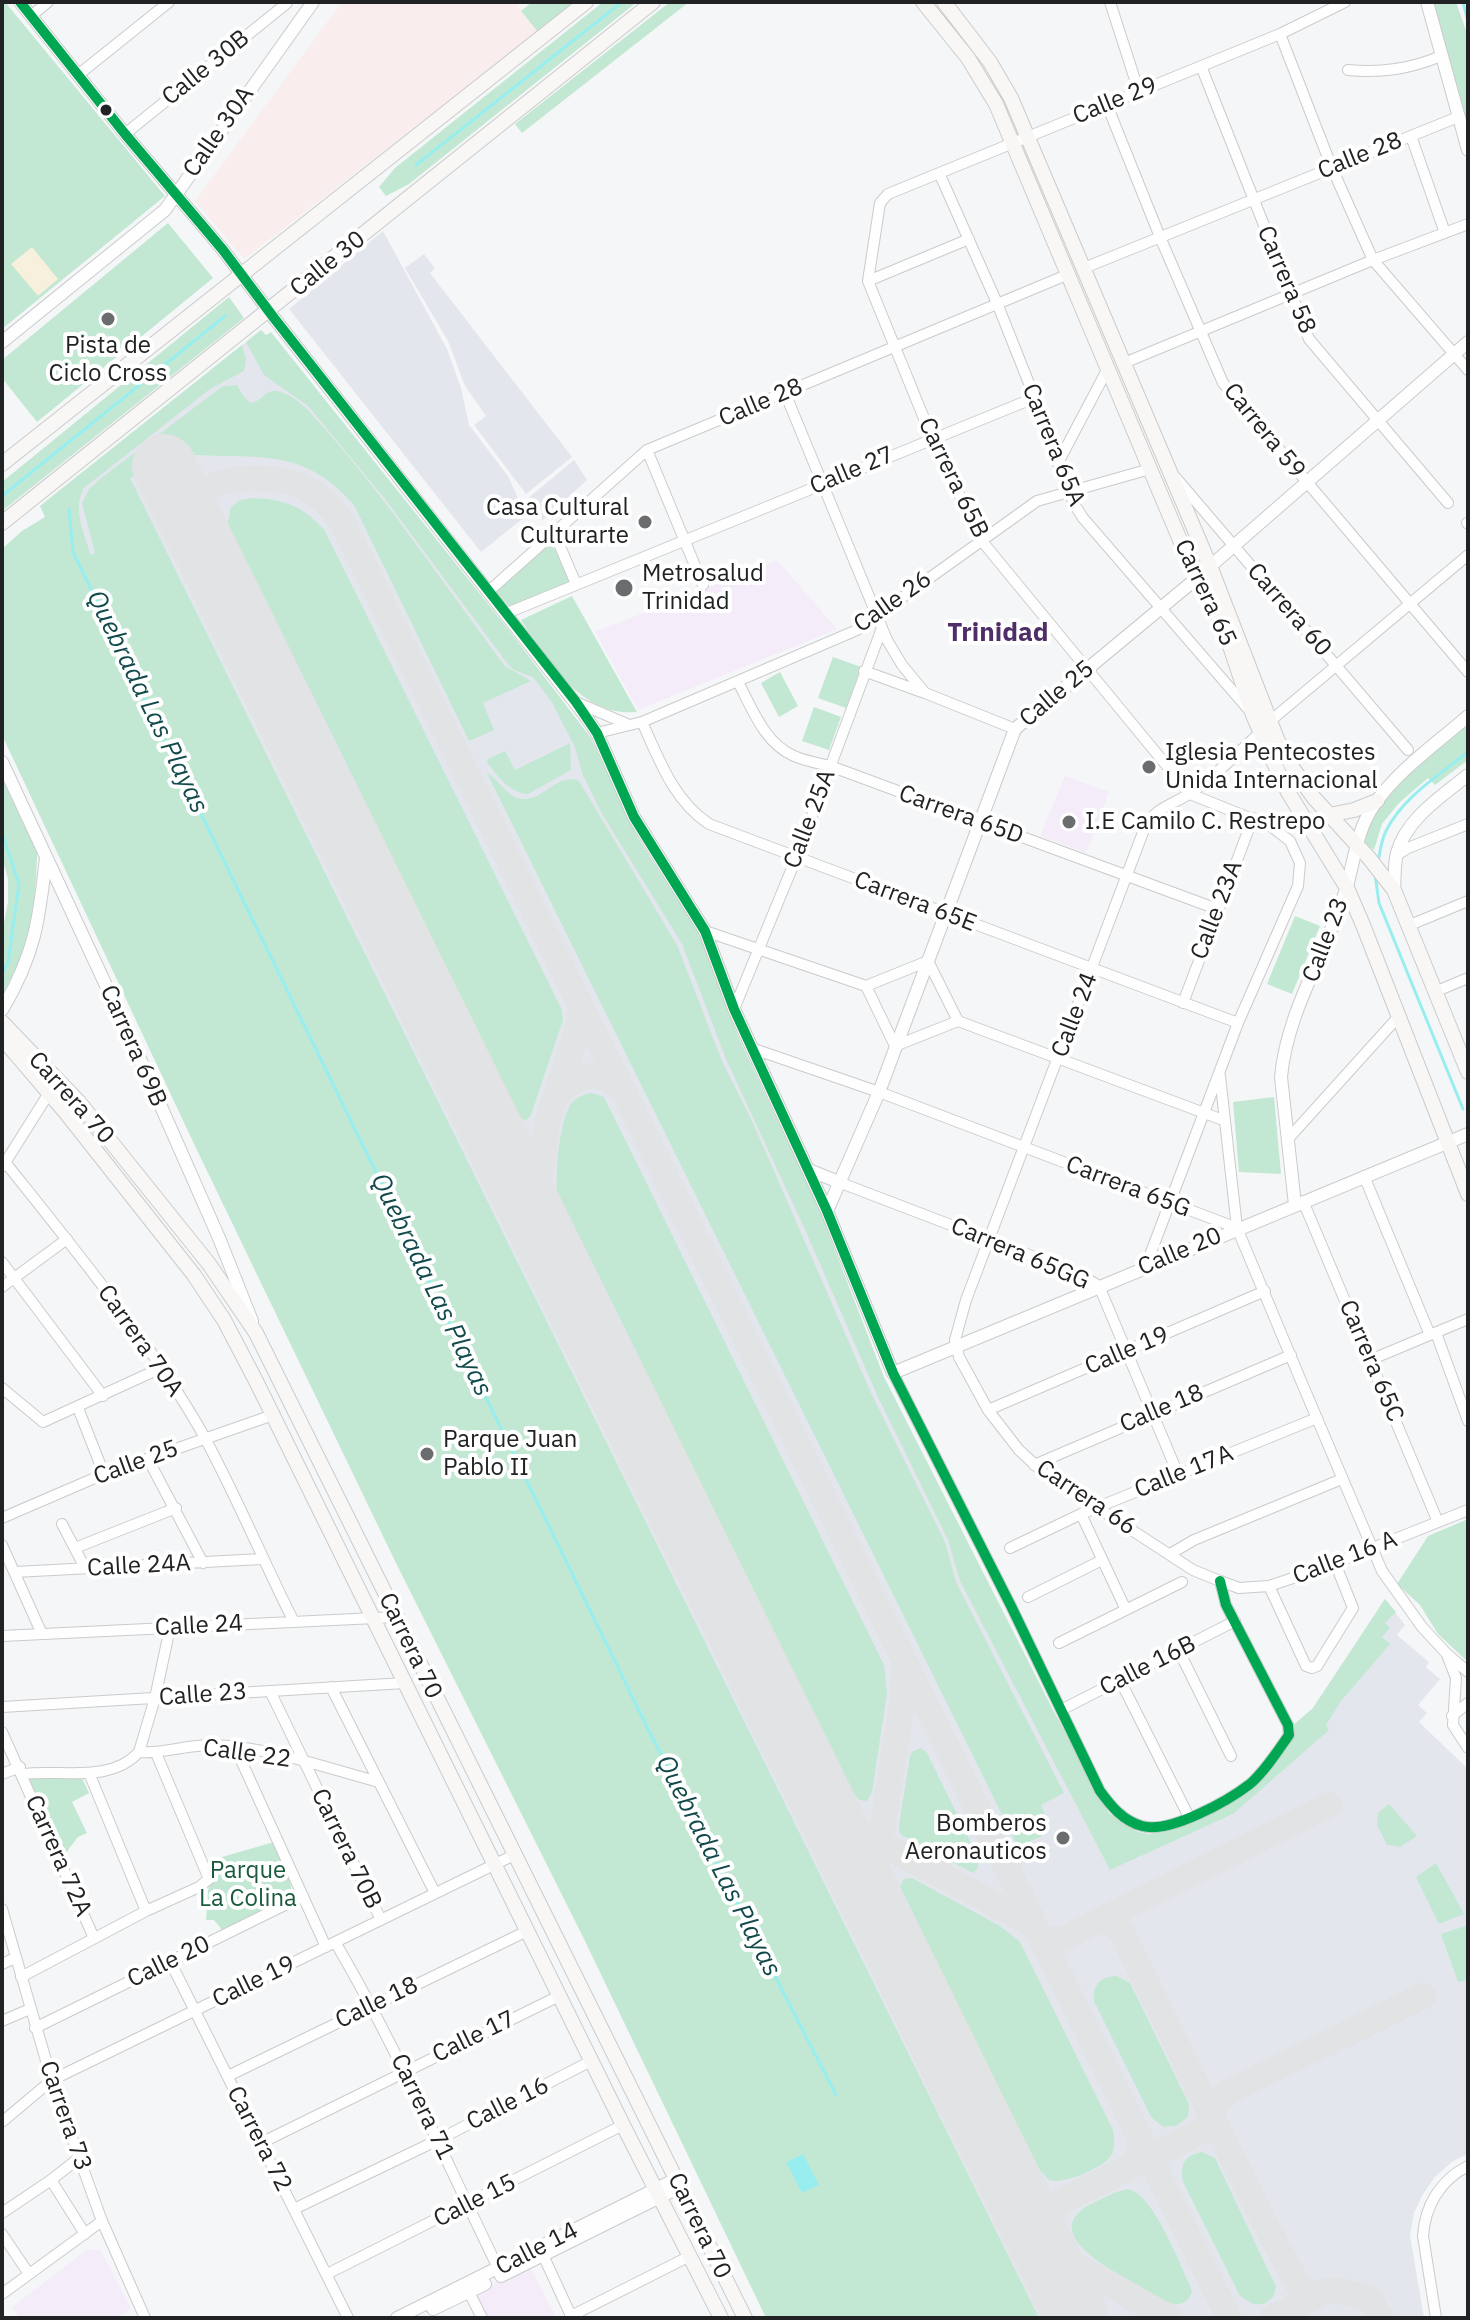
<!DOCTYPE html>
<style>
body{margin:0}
#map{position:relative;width:1470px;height:2320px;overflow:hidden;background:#f5f6f7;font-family:"IBM Plex Sans",sans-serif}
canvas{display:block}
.frame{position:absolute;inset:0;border:4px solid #212223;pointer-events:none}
</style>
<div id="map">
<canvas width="1470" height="2320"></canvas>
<div class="frame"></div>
</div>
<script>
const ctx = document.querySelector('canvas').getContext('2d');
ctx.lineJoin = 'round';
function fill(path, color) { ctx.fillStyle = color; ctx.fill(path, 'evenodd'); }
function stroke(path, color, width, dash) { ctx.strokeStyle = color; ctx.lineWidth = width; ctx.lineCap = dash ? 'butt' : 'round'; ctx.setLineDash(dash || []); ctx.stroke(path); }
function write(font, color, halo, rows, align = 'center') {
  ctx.font = font + ' "IBM Plex Sans",sans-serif'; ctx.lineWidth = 8; ctx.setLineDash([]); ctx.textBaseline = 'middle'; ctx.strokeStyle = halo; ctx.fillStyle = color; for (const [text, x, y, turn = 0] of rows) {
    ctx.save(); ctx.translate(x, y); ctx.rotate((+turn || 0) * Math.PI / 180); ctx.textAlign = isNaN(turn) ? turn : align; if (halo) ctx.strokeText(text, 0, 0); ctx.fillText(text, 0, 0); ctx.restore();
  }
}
fill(new Path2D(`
 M383 231 447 349 461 388 469 425 508 476 526 516 481 552 289 309Z
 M424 254 435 268 430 273 572 457 526 494 474 425 486 416 465 386 448 341 405 268Z
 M261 330 565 711 679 911 879 1380 1118 1865 1233 1814 1313 1708 1385 1599 1405 1625 1397 1635 1429 1662 1426 1667 1440 1679 1418 1705 1427 1713 1419 1722 1468 1769V2154L1453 2161 1435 2177 1423 2194 1414 2213 1410 2235 1424 2318H937L40 506Z
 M574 460 587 480 543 520 526 500Z`), '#e3e7ed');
fill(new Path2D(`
 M342 2H514L538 32 244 259 195 201Z`), '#f9eded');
fill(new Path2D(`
 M777 560 837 629 638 710 595 632Z
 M1065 776 1109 792 1086 853 1040 836Z
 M100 2249 131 2308 118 2318H20L12 2307 87 2250Z
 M530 2266 556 2318H486L474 2293Z`), '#f4edf9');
fill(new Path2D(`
 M2 2H5L165 196 2 329Z
 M532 2H574L538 32 521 11Z
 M603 2H637L409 184 386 196 379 187 395 168Z
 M670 2H689L522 133 515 124Z
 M1433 2H1456L1468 36V142Z
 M168 223 213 278 37 422 2 378V360Z
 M229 297 244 318 2 511V482Z
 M261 330 266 335 271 332 508 629 591 738 638 838 699 933 738 1036 819 1209 884 1377 1052 1708 1109 1813 1138 1832 1149 1834 1180 1826 1243 1792 1291 1727 1313 1708 1385 1599 1396 1612 1385 1623 1390 1628 1382 1637 1390 1644 1341 1701 1326 1725 1329 1730 1233 1814 1110 1870 960 1581 948 1540 877 1395 807 1234 726 1059 682 944 601 812 583 775 574 745 551 701 533 677 514 670 507 663 385 499 308 406 264 375 246 342Z
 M242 345 246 359 244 371 210 389 84 488C72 508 84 534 91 555L95 553 82 503 89 489 100 479 223 386 237 385 244 397 251 403C261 402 266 389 277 391 287 392 301 403 308 410 380 488 441 581 505 666L531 681 483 703 494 730 469 741 354 505C314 460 283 457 226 456 209 456 191 453 176 457 160 460 145 471 130 478L1039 2318H766L584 1939 395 1561 195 1146 2 735V549L22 531 45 517 40 506Z
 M253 498C284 499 305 507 325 531L562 1010 563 1020 531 1115 526 1121 517 1116 230 541 227 526 231 507 240 500Z
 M550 544 564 561 572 583 511 608 494 589Z
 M572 596 637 712C580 717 548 660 521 620Z
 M833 657 861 667 846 708 818 698Z
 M780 672 798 706 779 717 761 683Z
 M814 707 841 717 829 750 802 741Z
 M1468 723V760L1435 785 1428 778 1399 803 1382 824 1374 850 1359 840 1373 811 1395 783Z
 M570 743 571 770 528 794C511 794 496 775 487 762L488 759 505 751 515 770Z
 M487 773C497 778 504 792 515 797 539 808 556 771 579 781L677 945 722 1061 753 1123 871 1393 945 1542 956 1582 1064 1793 1041 1805 1046 1818 1036 1823 1042 1836 1018 1847Z
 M2 776 37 849V858C35 911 29 949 2 995V933L8 902V879L2 858Z
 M1295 916 1320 926 1292 994 1267 984Z
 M592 1093 604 1097 607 1103 884 1665 887 1694 872 1792 867 1801 859 1800 850 1788 558 1199C554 1176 559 1126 570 1105 575 1097 584 1094 592 1093Z
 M1274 1097 1281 1174 1239 1172 1233 1102Z
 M1468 1519V1662L1438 1634 1420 1605 1397 1584 1428 1536Z
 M921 1748 927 1753 978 1857V1868L973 1873 900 1834 899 1825 910 1756 912 1752Z
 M81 1776 89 1793 72 1802 87 1833 78 1837 62 1858 27 1779Z
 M1389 1804 1417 1836 1400 1847 1387 1845 1377 1825 1378 1813Z
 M274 1842 288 1868 293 1900 235 1929 222 1930 214 1920H206L208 1891 215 1859Z
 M1436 1863 1464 1914 1439 1924 1416 1877Z
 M912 1878 1000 1926 1020 1942 1113 2130C1114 2139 1116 2149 1110 2157 1102 2168 1063 2185 1049 2180L1038 2168 899 1888 904 1879Z
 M1468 1925V1980L1458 1982 1441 1934Z
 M1117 1976 1130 1983 1189 2104 1188 2117 1176 2126 1163 2127 1151 2117 1094 2001C1092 1985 1101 1976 1117 1976Z
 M1202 2152 1215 2158 1276 2287 1273 2297 1264 2304H1253L1240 2296 1183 2182C1179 2165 1185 2155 1202 2152Z
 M1128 2189C1154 2195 1178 2261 1190 2285L1192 2291C1190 2300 1184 2305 1174 2304 1161 2302 1147 2291 1136 2284 1109 2269 1036 2231 1093 2203 1105 2198 1115 2191 1128 2189Z`), '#c2e8d3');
fill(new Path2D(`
 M32 247 58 279 38 296 11 264Z`), '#f6f0dd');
fill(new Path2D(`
 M803 2154 819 2185 802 2193 786 2162Z`), '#98eeef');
stroke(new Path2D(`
 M1463 2 1468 22
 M416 165 622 2
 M2 496 225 316
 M69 510 73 552 646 1725 836 2095
 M2 833 19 884 8 962 2 974
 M1378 862C1380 852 1381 841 1386 831 1402 798 1439 775 1468 752
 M1375 874 1379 903 1463 1109`), '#98eeef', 3);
stroke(new Path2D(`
 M194 528C193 520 192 511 195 503 209 471 277 475 303 487 321 495 333 508 343 524L1229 2318
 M555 1099C571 1075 600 1067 622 1089
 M535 1219 547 1123 578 1028 581 1006
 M824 1805 839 1821 1034 1925
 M874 1906 873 1886 903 1699 904 1668
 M1101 1919 1112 1923 1121 1931 1258 2210 1299 2287 1318 2296
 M1038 1933 1048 1939H1062L1329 1805
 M1164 2150 1202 2131 1218 2102 1226 2093 1423 1996
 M1014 2190C1024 2205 1032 2211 1050 2207L1132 2166 1140 2154V2141
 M1043 2248 1170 2318
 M1272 2318 1327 2291 1336 2290 1369 2298 1381 2318`), '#e2e3e4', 26);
stroke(new Path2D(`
 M164 466 1077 2318`), '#e2e3e4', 64);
const minor = new Path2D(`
 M1110 2 1139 92
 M31 16 48 2
 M1280 34 1332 168 1373 260 1468 370
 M1201 66 1309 339 1448 503
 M1348 70C1382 73 1410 69 1441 56
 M78 75 169 2
 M1107 105 1160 237 1223 383 1468 672
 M125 134 287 3
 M1411 136 1445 233
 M940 175 997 303 1036 401
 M1084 268 1458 117
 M868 281 969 239
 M1124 363 1373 260 1468 224
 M785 393 887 640 902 665 925 693 1015 729
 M647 450 703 585
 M1056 458 1074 504 1083 518 1249 710
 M1176 478 1408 750
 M1467 523 1468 524
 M554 532 576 584
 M489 591 647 450 1069 274
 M507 613 1034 398 1058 463 1108 368
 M864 671 922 692
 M738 682C752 708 764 743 794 756 805 761 818 763 830 766L1217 909
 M576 702 627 724
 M642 722C659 759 673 800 709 824L1238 1023
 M1269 722 1468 555
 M1261 732C1238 752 1215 777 1189 794 1172 805 1155 808 1145 827L966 1300 955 1340 959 1357 988 1410 1019 1450 1044 1473 1193 1570 1220 1581 1239 1588 1269 1586 1320 1569 1468 1510
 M597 733 642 722 857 630 1037 501 1150 469
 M1397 855 1408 848 1468 824
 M1410 925 1468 901
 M705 931 866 986 928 961 958 1021 1223 1120
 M866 986 895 1046 958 1021
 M1437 991 1468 978
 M1183 1003 1253 818
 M734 1009 797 856 882 628
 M751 1048 879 1092 1237 1228
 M1220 1076 1237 1228 1304 1388 1382 1571 1422 1627 1446 1653 1468 1672
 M1288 1139 1399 1016
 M5 1162C72 1246 146 1336 200 1429 234 1490 262 1559 294 1622
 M3 1166 49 1093
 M1364 1176 1430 1335
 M841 1183 1079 1274 1099 1286 1178 1474
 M1303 1201 1438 1522
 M2 1262 103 1396
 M1145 1268 1238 1023 1298 886 1300 863 1290 841 1272 827 1190 794 981 540 932 438 868 281 880 203 888 194 1280 34 1345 2
 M2 1287 67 1239
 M1436 1333 1468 1421
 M1370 1360 1468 1319
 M893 1373 1011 1606 1100 1791C1111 1806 1123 1821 1142 1826 1169 1834 1228 1801 1250 1784 1265 1771 1277 1752 1289 1735L1288 1725 1226 1605 1220 1581
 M2 1388 43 1422 161 1368
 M78 1408 104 1474
 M988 1410 1265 1291
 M148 1459 203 1563
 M1034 1465 1291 1355
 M1081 1514 1126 1610
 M2 1518 104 1474 273 1415
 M62 1524 85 1568
 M2 1545 42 1634
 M75 1548 176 1508
 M1010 1548 1081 1514 1317 1418
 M1170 1554 1194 1540 1342 1479
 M15 1572 262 1559
 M1269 1586 1306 1666 1312 1668 1317 1666 1353 1608 1335 1563
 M1028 1597 1102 1560
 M2 1636 396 1617
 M1059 1643 1182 1582
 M1179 1651 1231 1756
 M1447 1655 1456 1678 1453 1725 1468 1748
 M1120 1680 1189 1817
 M331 1687 435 1893
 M270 1691 381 1920
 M2 1707 405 1683
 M1061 1710 1235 1621
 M1452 1716 1468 1703
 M2 1732 94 1938
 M235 1747 326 1947
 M139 1752 155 1698 170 1628
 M89 1773 146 1911
 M2 1774 20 1767
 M23 1774C60 1769 110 1784 139 1752 165 1754 188 1744 214 1745 269 1747 326 1768 379 1782
 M2 1909 54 2088 102 2221 145 2318
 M335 1942C398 2049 446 2162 501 2274
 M170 1961 348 2318
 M2 1964 15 1958
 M21 1977 146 1911 199 1887 209 1879 156 1753
 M2 2021 30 2009
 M35 2028 303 1896
 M228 2076 527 1931
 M2 2122 52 2080 514 1855
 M261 2143 559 1996
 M51 2180 85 2234
 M294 2209 438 2140 591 2061
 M2 2213 51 2180 79 2158
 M2 2234 29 2274
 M543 2255 572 2318
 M327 2274 623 2125
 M469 2292 482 2318
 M2 2294 102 2221
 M571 2316 690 2256
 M1436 2318 1423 2236C1425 2206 1440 2180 1468 2166`);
const tertiary = new Path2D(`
 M20 2 125 134 223 250 274 318 584 714 597 733 634 817 705 931 734 1009 827 1211 893 1373 1468 1134
 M1427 2 1468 150
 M2 342 165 210 313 2
 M2 762 137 1052 219 1238 252 1321
 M1394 890C1395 878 1394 864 1397 853 1406 819 1442 796 1468 775
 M2 1010C35 954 39 921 46 858
 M809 1170 841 1183
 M1295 1205 1281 1077C1287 1010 1328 950 1347 886 1355 857 1357 830 1374 805 1398 770 1436 744 1468 716
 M827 1211 879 1092 1015 729 1191 583 1468 342
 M501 2276 680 2187
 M433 2309 485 2284
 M397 2318 676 2179`);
const secondary = new Path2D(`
 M923 2 968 58 996 104 1196 578 1222 622 1253 715 1273 761 1288 792 1347 888 1363 925 1468 1194
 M944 2 990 62 1011 98 1210 566 1277 739 1294 770 1314 798 1369 858 1394 890 1468 1072
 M2 464 586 2
 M2 523 653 2
 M1329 815 1354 810 1377 801
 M2 1022 79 1102 209 1264 256 1333 745 2318
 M2 1038 66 1113 194 1275 224 1320 256 1381 623 2125 721 2318`);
stroke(minor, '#cacbcc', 12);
stroke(tertiary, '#cacbcc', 14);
stroke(secondary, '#cacbcc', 16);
stroke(minor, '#fefefe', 10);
stroke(tertiary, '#fefefe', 12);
stroke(secondary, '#f9f7f5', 14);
stroke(new Path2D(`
 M20 2 125 134 223 250 274 318 576 702 597 733 634 817 705 931 734 1009 827 1211 893 1373 1011 1606 1100 1791C1111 1806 1123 1821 1142 1826 1169 1834 1228 1801 1250 1784 1265 1771 1277 1752 1289 1735L1288 1725 1226 1605 1220 1581`), '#00a651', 10);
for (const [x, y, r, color] of [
 [106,110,7,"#212223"],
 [108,319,8,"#6b6c6d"],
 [645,522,8,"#6b6c6d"],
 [624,588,10,"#6b6c6d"],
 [1149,767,8,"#6b6c6d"],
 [1069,822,8,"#6b6c6d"],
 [427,1454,8,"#6b6c6d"],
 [1063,1838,8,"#6b6c6d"]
]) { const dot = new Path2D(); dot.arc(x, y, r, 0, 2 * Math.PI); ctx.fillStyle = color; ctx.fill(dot); stroke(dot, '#fff', 3); }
write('24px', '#212223', '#fff', [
 ["Calle 30B",206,68,-39],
 ["Calle 29",1115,101,-22],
 ["Calle 30A",219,132,-55],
 ["Calle 28",1360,156,-22],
 ["Calle 30",328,264,-39],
 ["Carrera 58",1286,280,67],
 ["Calle 28",761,403,-23],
 ["Carrera 59",1264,431,51],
 ["Carrera 65A",1053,445,68],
 ["Calle 27",852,471,-23],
 ["Carrera 65B",953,478,64],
 ["Carrera 65",1205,593,65],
 ["Calle 26",893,602,-35],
 ["Carrera 60",1289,610,49],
 ["Calle 25",1057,694,-40],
 ["Carrera 65D",961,815,20],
 ["Calle 25A",810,819,-69],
 ["Carrera 65E",915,902,21],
 ["Calle 23A",1217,910,-69],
 ["Calle 23",1326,940,-69],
 ["Calle 24",1075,1015,-69],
 ["Carrera 69B",133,1046,66],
 ["Carrera 70",71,1098,48],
 ["Carrera 65G",1128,1187,21],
 ["Calle 20",1180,1252,-23],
 ["Carrera 65GG",1020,1254,23],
 ["Carrera 70A",140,1341,55],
 ["Calle 19",1127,1351,-23],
 ["Carrera 65C",1371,1361,67],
 ["Calle 18",1162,1409,-23],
 ["Calle 25",136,1463,-20],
 ["Calle 17A",1184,1472,-22],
 ["Carrera 66",1086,1498,34],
 ["Calle 16 A",1345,1558,-21],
 ["Calle 24A",139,1566,-3],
 ["Calle 24",199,1626,-3],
 ["Carrera 70",410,1646,64],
 ["Calle 16B",1148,1666,-27],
 ["Calle 23",203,1695,-4],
 ["Calle 22",247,1754,8],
 ["Carrera 70B",346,1849,64],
 ["Carrera 72A",58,1856,66],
 ["Calle 20",169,1962,-26],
 ["Calle 19",254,1982,-26],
 ["Calle 18",377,2003,-26],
 ["Calle 17",474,2037,-26],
 ["Calle 16",508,2104,-27],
 ["Carrera 71",422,2107,64],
 ["Carrera 73",65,2116,71],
 ["Carrera 72",259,2139,63],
 ["Calle 15",475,2201,-27],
 ["Carrera 70",699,2226,64],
 ["Calle 14",537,2249,-27]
]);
write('24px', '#212223', '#fff', [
 ["Pista de",108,346,"center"],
 ["Ciclo Cross",108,374,"center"],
 ["Casa Cultural",629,508,"right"],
 ["Culturarte",629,536,"right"],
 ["Metrosalud",642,574],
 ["Trinidad",642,602],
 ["Iglesia Pentecostes",1165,753],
 ["Unida Internacional",1165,781],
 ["I.E Camilo C. Restrepo",1085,822],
 ["Parque Juan",443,1440],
 ["Pablo II",443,1468],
 ["Bomberos",1047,1824,"right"],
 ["Aeronauticos",1047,1852,"right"]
], 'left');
write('24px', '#1a5b3c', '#fff', [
 ["Parque",248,1871],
 ["La Colina",248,1899]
]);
write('bold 26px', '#4f2d66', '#fff', [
 ["Trinidad",998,633]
]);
write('italic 26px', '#12494a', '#fff', [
 ["Quebrada Las Playas",147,702,64],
 ["Quebrada Las Playas",431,1285,64],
 ["Quebrada Las Playas",718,1866,63]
]);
</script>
